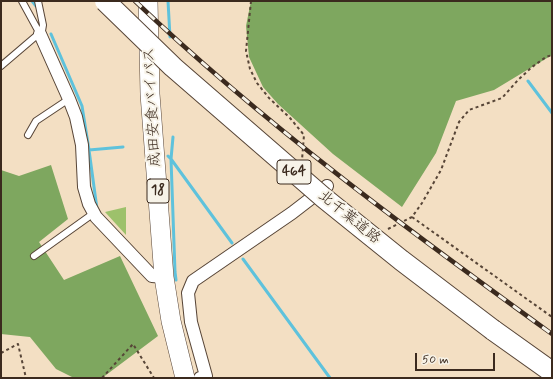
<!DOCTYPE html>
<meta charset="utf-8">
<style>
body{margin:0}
#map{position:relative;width:553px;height:379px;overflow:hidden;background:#f3dfc3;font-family:Mynerve,sans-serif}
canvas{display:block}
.frame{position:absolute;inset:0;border:2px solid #3b2a1e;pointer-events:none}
.scale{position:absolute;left:415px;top:353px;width:80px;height:18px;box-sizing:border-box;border:2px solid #3b2a1e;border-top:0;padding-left:5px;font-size:12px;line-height:14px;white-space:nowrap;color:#3b2a1e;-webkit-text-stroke:3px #f7f3e8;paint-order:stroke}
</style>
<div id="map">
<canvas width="553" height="379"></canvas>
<div class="frame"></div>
<div class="scale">50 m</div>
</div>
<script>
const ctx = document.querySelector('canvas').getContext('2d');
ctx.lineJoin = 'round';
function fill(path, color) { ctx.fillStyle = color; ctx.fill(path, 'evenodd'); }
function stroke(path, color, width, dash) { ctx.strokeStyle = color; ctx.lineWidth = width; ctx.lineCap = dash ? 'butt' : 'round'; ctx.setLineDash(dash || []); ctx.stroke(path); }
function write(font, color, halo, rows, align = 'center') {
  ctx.font = font + ' Mynerve,"Klee One",sans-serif'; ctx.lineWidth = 4; ctx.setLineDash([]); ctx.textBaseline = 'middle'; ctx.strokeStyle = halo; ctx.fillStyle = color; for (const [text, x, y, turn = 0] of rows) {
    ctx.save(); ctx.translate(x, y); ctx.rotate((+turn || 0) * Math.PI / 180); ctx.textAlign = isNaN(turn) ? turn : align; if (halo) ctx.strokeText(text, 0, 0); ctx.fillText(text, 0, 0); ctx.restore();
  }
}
fill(new Path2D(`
 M126 207V235L105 212Z`), '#9dc16b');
fill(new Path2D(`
 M251 1H552V55L494 90 456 101 436 153 402 207 333 154 278 104 263 87 249 57 246 26Z
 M51 165 68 219 39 242 64 280 120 256 158 336 102 378H74L56 369 30 337 1 334V170L19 176Z`), '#7ea75f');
stroke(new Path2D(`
 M32 1 36 6
 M168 1 170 37
 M51 34 82 106 89 150 97 209
 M528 81 552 113
 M173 137 171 159 175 272 176 280
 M89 150 123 147
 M168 156 171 159 232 243
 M243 259 330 378`), '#5ec2dc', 3);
const service = new Path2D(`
 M22 1 40 34
 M1 66 42 31 43 25 38 1
 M28 135 36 121 69 99
 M34 256 94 213`);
const minor = new Path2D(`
 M40 34 69 99 76 117 82 145 84 187 89 204 96 217 152 276 164 277
 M200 378 206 376 191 322 188 293 193 281 292 213 327 186`);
const primary = new Path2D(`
 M148 1 150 94 164 277 171 321 185 378`);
const trunk = new Path2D(`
 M493 330 552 372`);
stroke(service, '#574537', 8);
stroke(minor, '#574537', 14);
stroke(primary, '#574537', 20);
stroke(trunk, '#574537', 22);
stroke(new Path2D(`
 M251 1 246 51 250 69 257 83 269 98 290 118 304 135 302 160
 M412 217 552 317
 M388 229 412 217 422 203 441 170 459 122 469 110 502 98 518 80 532 67 546 57 552 55
 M1 353 18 344 26 378
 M102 378 133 344 154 378`), '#574537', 2, [3, 3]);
stroke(service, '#fff', 6);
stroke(minor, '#fff', 12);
stroke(primary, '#fff', 19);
stroke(trunk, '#fff', 20);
const rail = new Path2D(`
 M135 1C264 124 408 230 552 334`);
stroke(rail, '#3b2a1e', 4.5);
stroke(rail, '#f7f3e8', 3, [9]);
const trunkBridge = new Path2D(`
 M105 1 173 67 324 198 401 260 493 330`);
stroke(trunkBridge, '#574537', 22, []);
stroke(trunkBridge, '#fff', 20);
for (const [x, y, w] of [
 [294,172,34],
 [158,191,22]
]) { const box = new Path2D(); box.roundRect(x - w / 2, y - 12, w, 24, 3); ctx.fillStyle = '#f7f3e8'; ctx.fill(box); stroke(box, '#3b2a1e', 1); }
write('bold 14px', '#3b2a1e', null, [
 ["464",294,172],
 ["18",158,191]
]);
write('15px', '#3b2a1e', '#f7f3e8', [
 ["成田安食バイパス",153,107,-93],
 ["北千葉道路",349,218,39]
]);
</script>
